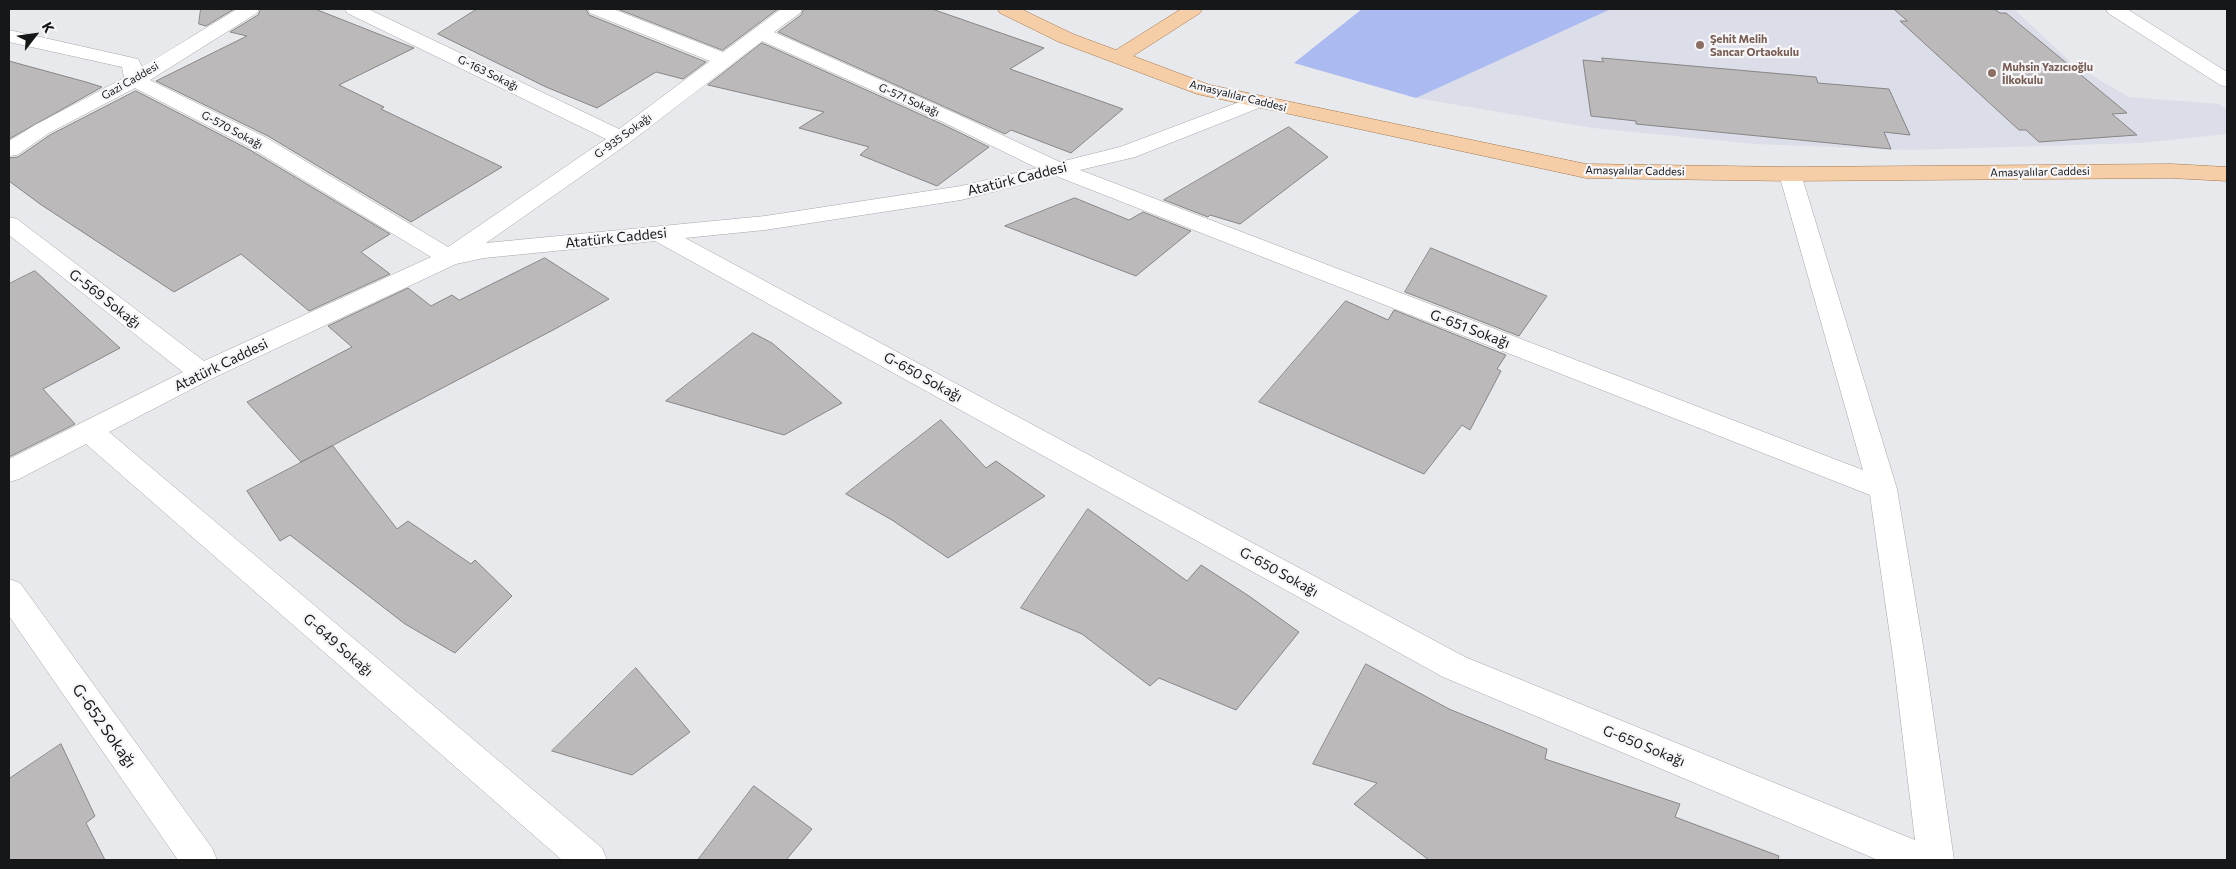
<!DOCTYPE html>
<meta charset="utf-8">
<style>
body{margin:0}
#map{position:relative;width:2236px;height:869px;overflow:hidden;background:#e8e9ec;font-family:Commissioner,sans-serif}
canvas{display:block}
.frame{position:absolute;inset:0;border:10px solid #161718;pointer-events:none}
.north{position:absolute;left:10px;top:10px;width:50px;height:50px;-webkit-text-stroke:4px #f6f6f9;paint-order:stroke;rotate:60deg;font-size:14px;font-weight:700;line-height:20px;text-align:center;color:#161718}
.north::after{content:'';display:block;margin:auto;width:18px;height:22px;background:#161718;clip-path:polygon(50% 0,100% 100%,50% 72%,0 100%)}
</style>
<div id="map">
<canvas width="2236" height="869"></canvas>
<div class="frame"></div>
<div class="north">K</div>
</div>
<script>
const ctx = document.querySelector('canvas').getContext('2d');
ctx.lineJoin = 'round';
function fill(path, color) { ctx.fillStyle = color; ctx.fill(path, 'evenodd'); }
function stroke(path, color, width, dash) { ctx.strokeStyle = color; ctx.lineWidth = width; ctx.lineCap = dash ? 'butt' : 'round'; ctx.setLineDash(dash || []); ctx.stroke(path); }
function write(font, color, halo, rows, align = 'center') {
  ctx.font = font + ' Commissioner,sans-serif'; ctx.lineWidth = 4.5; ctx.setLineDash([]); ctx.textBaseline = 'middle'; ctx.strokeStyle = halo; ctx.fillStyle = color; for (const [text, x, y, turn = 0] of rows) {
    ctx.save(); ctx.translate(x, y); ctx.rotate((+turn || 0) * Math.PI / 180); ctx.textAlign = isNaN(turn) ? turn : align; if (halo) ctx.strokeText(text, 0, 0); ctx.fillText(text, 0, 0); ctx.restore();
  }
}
fill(new Path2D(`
 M1611 9H2014L2074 65 2129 97 2219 104 2227 109V134L2141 143 1910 150 1755 144 1593 128 1416 98Z`), '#dbdee8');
fill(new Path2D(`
 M1362 9H1611L1416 98 1294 63Z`), '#abbaf1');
const building = new Path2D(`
 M201 9H234L206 26 199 24Z
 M261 9H315L414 48 339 85 384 107 381 109 502 167 411 222 268 136 156 81 247 36 230 32 258 15Z
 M477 9H586L589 15 706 62 683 79 656 72 597 108 546 87 438 34Z
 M618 9H778L723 50Z
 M804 9H932L1044 48 1010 69 1123 109 1071 153 1011 130 1005 134 778 32 801 15Z
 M1894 9H1994L2000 13H2006L2127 113 2112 114 2137 135 2039 142 2026 130H2019L1900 21H1907Z
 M762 43 944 125 989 147 937 186 860 155 869 147 799 128 824 112 708 85Z
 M1602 58 1816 77 1818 83 1889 89 1910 135 1884 132 1891 149 1636 124V121L1591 116 1583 60 1603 62Z
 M9 61 86 82 102 87 9 139Z
 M136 91 250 150 390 234 361 252 390 274 309 311 241 254 174 292 40 204 9 181V158L18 157 50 135Z
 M1289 127 1328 157 1240 224 1210 215 1208 217 1164 200Z
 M1075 198 1129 220 1143 212 1191 231 1136 276 1005 226Z
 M1431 248 1547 296 1519 336 1405 292Z
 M545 258 609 299 555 329 301 462 247 402 352 347 328 326 408 288 431 306 452 295 459 300Z
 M35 271 120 348 43 389 75 424 9 457V284Z
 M1346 301 1388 320 1394 310 1506 355 1497 369 1501 371 1470 430 1462 425 1424 474 1259 402Z
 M753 333 772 343 842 403 784 435 666 401Z
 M941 420 986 468 996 461 1045 496 948 558 892 520 846 494Z
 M333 446 397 529 408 521 471 564 475 560 512 596 455 653 405 624 290 535 280 541 247 491Z
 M1088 509 1187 581 1201 565 1249 596 1299 632 1236 710 1159 678 1150 686 1082 634 1021 608Z
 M1366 664 1449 709 1547 749 1545 759 1680 804 1675 817 1779 856 1778 860H1429L1354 804 1377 783 1313 764Z
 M636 668 690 732 632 775 552 751Z
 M61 744 95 816 86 823 105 860H9V779Z
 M754 786 812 829 786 860H698Z`);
fill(building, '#bcb9bb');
stroke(building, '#888586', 1);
const minor = new Path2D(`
 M237 9H259L257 13 150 80 267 138 448 247 606 139 347 13 345 9H368L619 129 710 61 590 13 588 9H613L723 52 781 9H802L800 13 774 32 959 115 1060 162 1120 147 1250 98 1257 96 1264 98 1267 102 1264 106 1135 157 1080 170 1863 470 1779 174 1782 169 1790 167 1798 169 1801 174 1897 489 1926 664 1954 860H1878L1443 677 655 241 484 258 456 264 211 379 109 432 602 848 607 860H562L86 444 19 479 9 482V459L183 372 9 235V217L17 219 204 361 431 257 251 148 135 88 49 133 17 155 9 156V141L35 125 124 78 122 67 9 42V30L138 59 142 67ZM762 41 945 123 1037 168 961 186 765 216 486 243 629 143ZM1056 176 1870 495 1894 664 1915 840 1465 657 685 238 765 230 961 200Z
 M2106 9H2127L2227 72V87L2220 85 2108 13Z
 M9 579 20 583 212 848 217 860H178L9 616Z`);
const major = new Path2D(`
 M998 9H1021L1073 34 1116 50 1181 9H1202L1200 13 1133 56 1210 85 1586 164 1790 167 2171 164 2227 167V181L2171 178 1790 181 1586 178 1197 94 1059 42 1000 13Z`);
stroke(minor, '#a6a6a9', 1);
stroke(major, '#a2784f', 1);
fill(minor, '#fff');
fill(major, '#f5cea7');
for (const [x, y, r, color] of [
 [1700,45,5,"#8d6e63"],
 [1992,73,5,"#8d6e63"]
]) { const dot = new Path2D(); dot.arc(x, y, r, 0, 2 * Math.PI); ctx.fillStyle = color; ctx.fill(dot); stroke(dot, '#f6f6f9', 2); }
write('bold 11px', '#785e54', '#f6f6f9', [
 ["Şehit Melih",1710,39],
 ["Sancar Ortaokulu",1710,52],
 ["Muhsin Yazıcıoğlu",2002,67],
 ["İlkokulu",2002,80]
], 'left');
write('11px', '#161718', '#f6f6f9', [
 ["G-163 Sokağı",488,73,26],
 ["Gazi Caddesi",130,81,-30],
 ["Amasyalılar Caddesi",1238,96,14],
 ["G-571 Sokağı",909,100,24],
 ["G-570 Sokağı",232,130,28],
 ["G-935 Sokağı",623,136,-36],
 ["Amasyalılar Caddesi",1635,171,1],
 ["Amasyalılar Caddesi",2040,172,-1]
]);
write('14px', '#161718', '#f6f6f9', [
 ["Atatürk Caddesi",1017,179,-14],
 ["Atatürk Caddesi",616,238,-6],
 ["G-569 Sokağı",105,299,38],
 ["G-651 Sokağı",1470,329,21],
 ["Atatürk Caddesi",221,365,-26],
 ["G-650 Sokağı",923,377,29],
 ["G-650 Sokağı",1279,572,29],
 ["G-649 Sokağı",338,645,41],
 ["G-650 Sokağı",1644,746,22]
]);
write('16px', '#161718', '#f6f6f9', [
 ["G-652 Sokağı",104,726,55]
]);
</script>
